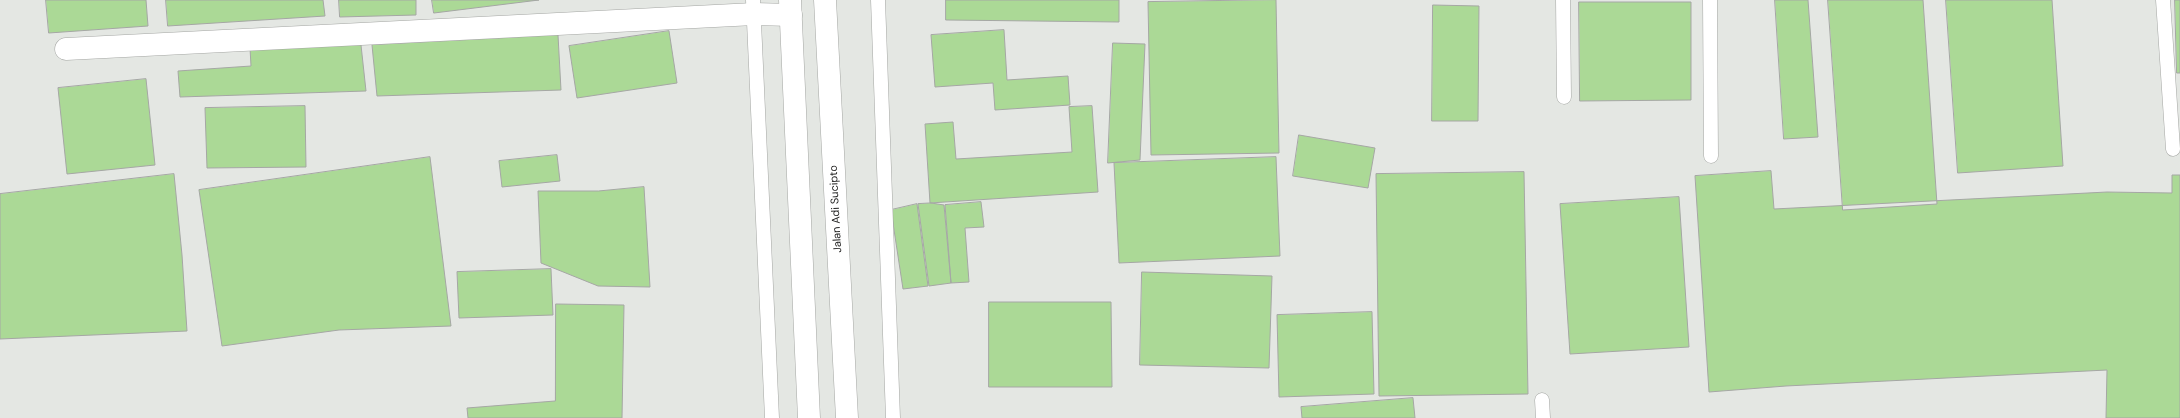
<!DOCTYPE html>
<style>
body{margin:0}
canvas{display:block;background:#e4e7e3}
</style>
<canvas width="2180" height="418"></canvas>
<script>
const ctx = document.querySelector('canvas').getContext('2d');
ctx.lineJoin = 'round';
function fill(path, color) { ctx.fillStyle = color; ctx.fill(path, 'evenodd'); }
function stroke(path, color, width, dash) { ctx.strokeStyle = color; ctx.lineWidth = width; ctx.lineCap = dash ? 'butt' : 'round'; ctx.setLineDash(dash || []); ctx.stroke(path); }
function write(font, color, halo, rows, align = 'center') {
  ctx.font = font + ' "DM Sans",sans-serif'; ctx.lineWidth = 3.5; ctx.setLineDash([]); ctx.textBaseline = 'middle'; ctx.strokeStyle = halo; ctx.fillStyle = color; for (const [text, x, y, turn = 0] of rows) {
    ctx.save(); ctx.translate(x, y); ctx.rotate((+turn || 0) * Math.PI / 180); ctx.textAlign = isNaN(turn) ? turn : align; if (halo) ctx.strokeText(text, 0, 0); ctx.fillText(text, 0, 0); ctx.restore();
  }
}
const building = new Path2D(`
 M46 0H146L148 26 49 33Z
 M166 0H323L325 16 168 26Z
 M339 0H416V15L340 17Z
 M432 0H539L434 13Z
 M946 0H1119V22L946 20Z
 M1276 0 1279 153 1151 155 1148 2Z
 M1775 0H1808L1818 137 1784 139Z
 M1828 0H1923L1937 204 1843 210Z
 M1946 0H2052L2063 166 1958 173Z
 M2175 0H2180V73H2177Z
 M1579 2H1691V100L1580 101Z
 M1433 5 1479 6 1478 121H1432Z
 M1004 30 1007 80 1068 76 1070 105 995 110 993 83 935 87 931 35Z
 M669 31 677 83 577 98 569 46Z
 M558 35 561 90 377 96 372 45Z
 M1113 43 1145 44 1140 160 1108 163Z
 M361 45 366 91 180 97 178 71 251 66 250 48Z
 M146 79 155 165 67 174 58 88Z
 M305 106 306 167 207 168 205 108Z
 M1092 106 1098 192 930 203 925 124 953 122 956 159 1072 152 1069 107Z
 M1299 135 1375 148 1368 188 1293 176Z
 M557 155 560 181 502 187 499 161Z
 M430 157 451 326 339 330 222 346 199 190Z
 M1276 157 1280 256 1119 263 1114 163Z
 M1771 171 1774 209 2107 192 2172 193V175H2180V418H2106L2107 370 1786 386 1709 392 1695 176Z
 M1524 172 1528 394 1379 396 1376 174Z
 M174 174 182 255 187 331 0 339V194Z
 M644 187 650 287 598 286 541 263 538 191H598Z
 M1679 197 1689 347 1570 354 1560 204Z
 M981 202 984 227 965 228 969 282 951 283 945 205Z
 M931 203 944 205 951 283 929 286 918 204Z
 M917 204 928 286 903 289 891 210Z
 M551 269 553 315 459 318 457 272Z
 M1142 272 1272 276 1269 368 1140 365Z
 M989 302H1111L1112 387H989Z
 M556 304 624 305 622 418H468L467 408 555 401Z
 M1372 312 1374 394 1279 397 1277 315Z
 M1413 398 1415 418H1302L1301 407Z`);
fill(building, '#abd996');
stroke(building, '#a5a7a4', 1);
const service = new Path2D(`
 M753 0 772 418
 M878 0 893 418
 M1563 0 1564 97
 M1710 0 1711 156
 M2163 0 2173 149
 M1542 400 1543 418`);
const minor = new Path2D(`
 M66 49 754 14 791 15`);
const trunk = new Path2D(`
 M790 0 809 418
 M825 0 847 418`);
stroke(service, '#a4a6a3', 15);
stroke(minor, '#a4a6a3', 23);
stroke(trunk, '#a4a6a3', 23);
stroke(service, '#fff', 14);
stroke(minor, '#fff', 22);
stroke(trunk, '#fff', 22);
write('11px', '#222221', '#fff', [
 ["Jalan Adi Sucipto",836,209,-93]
]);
</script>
